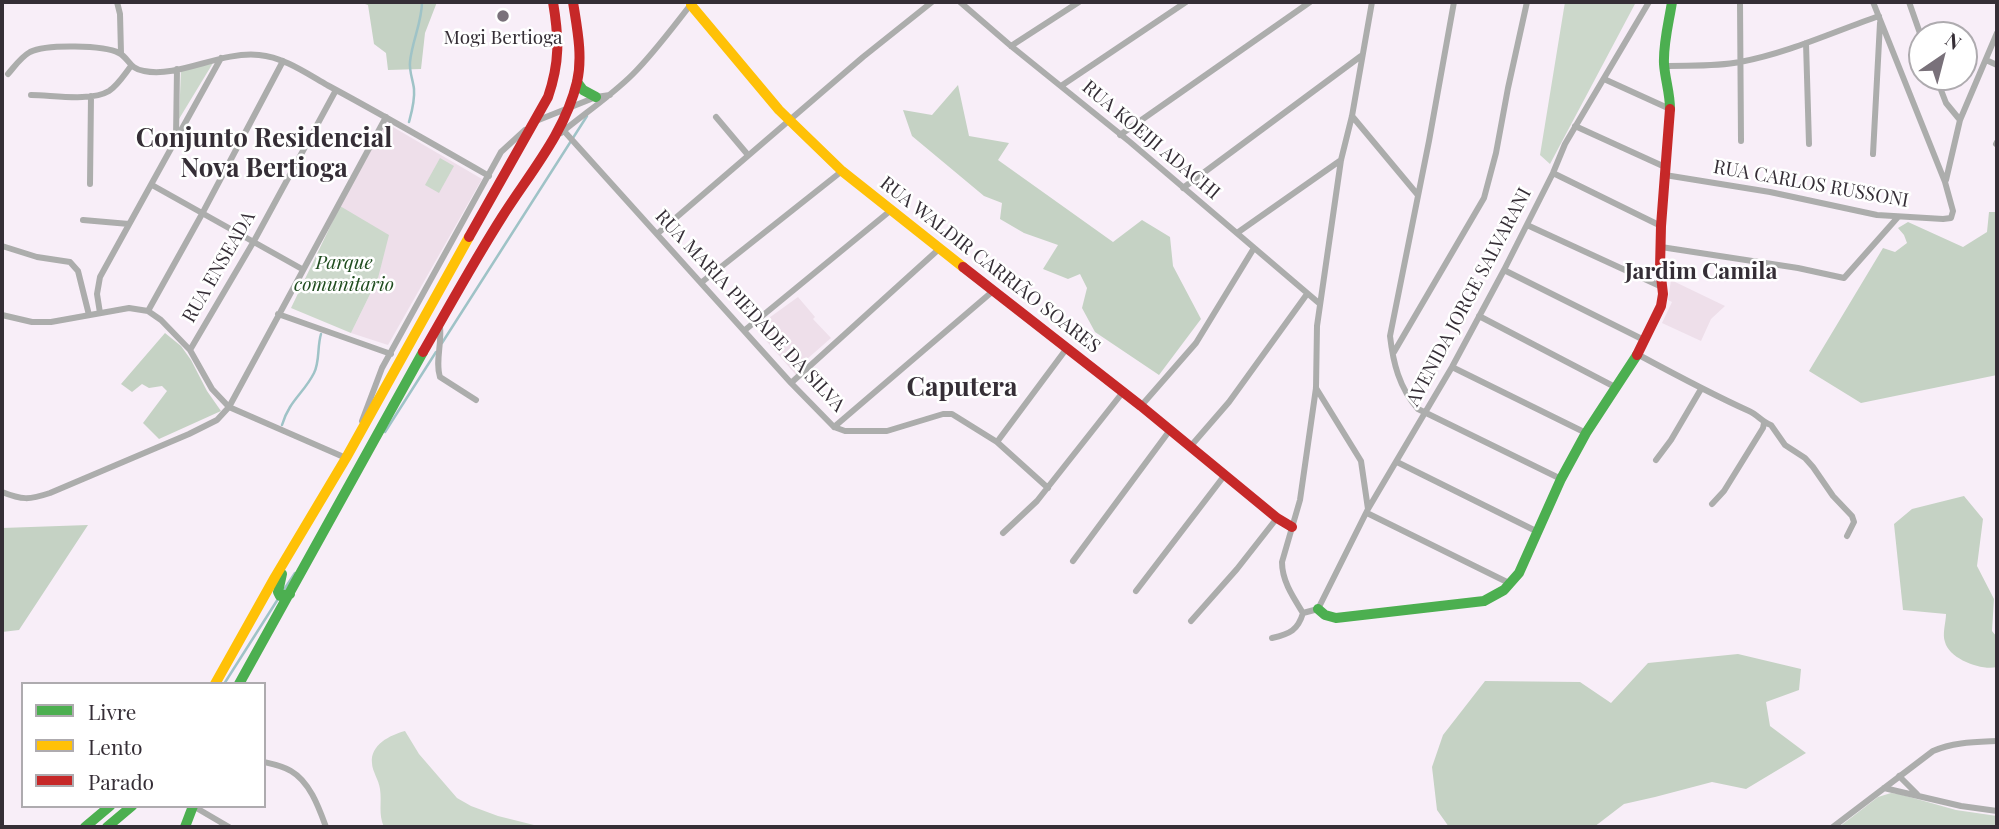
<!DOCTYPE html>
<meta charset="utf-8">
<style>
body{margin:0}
#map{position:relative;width:1999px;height:829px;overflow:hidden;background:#f8eef8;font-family:"Playfair Display",serif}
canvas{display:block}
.frame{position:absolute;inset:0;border:4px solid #352e36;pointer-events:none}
.legend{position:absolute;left:21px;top:682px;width:245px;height:126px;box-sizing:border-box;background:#fff;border:2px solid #aeabaf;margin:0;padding:9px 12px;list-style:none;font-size:21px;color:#352e36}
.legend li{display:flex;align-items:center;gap:14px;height:35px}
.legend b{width:35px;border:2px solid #aeabaf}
.north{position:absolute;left:1908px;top:21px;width:70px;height:70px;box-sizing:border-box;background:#fff;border:2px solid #aeabaf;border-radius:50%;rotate:35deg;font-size:19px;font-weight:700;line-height:28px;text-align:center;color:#352e36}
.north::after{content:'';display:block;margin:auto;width:24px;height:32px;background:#79717a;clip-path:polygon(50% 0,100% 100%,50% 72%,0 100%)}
</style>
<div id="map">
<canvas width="1999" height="829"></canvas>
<div class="frame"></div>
<ul class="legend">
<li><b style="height:9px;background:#4caf50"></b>Livre</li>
<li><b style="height:9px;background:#ffc107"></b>Lento</li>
<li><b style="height:9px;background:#c62828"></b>Parado</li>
</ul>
<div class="north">N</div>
</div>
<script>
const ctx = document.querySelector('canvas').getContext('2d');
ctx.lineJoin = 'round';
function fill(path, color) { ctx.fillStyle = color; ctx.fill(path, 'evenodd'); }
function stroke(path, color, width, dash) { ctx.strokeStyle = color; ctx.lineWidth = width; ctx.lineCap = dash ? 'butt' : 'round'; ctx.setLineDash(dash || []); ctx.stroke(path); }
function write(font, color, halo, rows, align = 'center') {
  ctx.font = font + ' "Playfair Display",serif'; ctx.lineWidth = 5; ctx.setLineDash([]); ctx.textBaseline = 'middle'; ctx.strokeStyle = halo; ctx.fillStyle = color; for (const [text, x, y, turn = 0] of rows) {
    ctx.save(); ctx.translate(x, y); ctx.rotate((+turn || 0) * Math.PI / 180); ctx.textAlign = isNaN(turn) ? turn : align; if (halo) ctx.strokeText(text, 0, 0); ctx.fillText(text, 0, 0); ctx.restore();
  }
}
fill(new Path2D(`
 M386 123 482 179 388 345 351 333 378 278 340 206Z
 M1671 280 1725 306 1711 319 1701 341 1662 323 1672 302 1668 300Z
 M798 297 815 317 813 319 831 338 798 367 800 371 796 375 755 328Z`), '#eedfea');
fill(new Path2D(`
 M1565 2H1636L1550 164 1540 155Z
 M213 63 179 119 181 70Z
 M440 158 454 166 439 193 425 185Z
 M340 206 389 235 378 278 351 333 291 308Z
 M405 731 419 754 457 798 471 806 498 816 542 827H384C378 814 382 803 380 789 379 780 372 771 372 763 370 745 390 735 405 731Z
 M1891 793 1899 794 1956 810 1997 816V827H1839L1878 797Z`), '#ccd8cb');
fill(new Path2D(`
 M359 2H437L425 33 421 69 388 70 386 53 374 44 368 5Z
 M958 85 969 136 1009 143 998 160 1113 242 1142 220 1170 237 1173 266 1201 319 1159 375 1095 332 1082 308 1087 288 1080 274 1068 279 1043 269 1058 245 1024 233 1000 219 1002 203 984 196 912 136 903 110 932 115Z
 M1989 212H1997V375L1861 403 1809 371 1883 248 1895 252 1907 243 1904 235 1898 228 1908 222 1963 247 1987 232Z
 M165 333 181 346 191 360 207 391 221 411 159 439 143 423 167 391 162 386 149 388 142 384 132 392 121 384Z
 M1964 496 1983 519 1977 566 1994 599 1992 631 1997 637V667C1982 671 1949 659 1945 642 1942 634 1946 622 1946 614L1903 610 1894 524 1912 509Z
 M88 525 19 630 2 632V528Z
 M1738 654 1801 669 1799 690 1766 702 1770 726 1806 753 1746 789 1712 782 1655 797 1624 804 1594 827H1449L1437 810 1432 767 1443 735 1485 681 1580 682 1611 703 1648 663Z`), '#c5d2c4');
stroke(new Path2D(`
 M409 122C412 111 415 101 414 89 413 80 409 71 410 62 412 41 422 22 422 2
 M442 343 587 116
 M282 425C289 401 304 393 314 373 320 361 317 347 321 334
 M385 432 436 352
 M283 591 295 573
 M224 684 278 599`), '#9fc3c7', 2.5);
stroke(new Path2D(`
 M117 2 120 14 121 53
 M960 2 1011 46 1130 142 1320 304
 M1454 2 1429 141 1390 336C1393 362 1399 388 1418 409L1561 479
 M1740 2 1741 141
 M1909 2 1922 39
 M1806 43 1809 144
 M1011 46 1079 2
 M1986 60 1997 65
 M1664 66C1689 65 1715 67 1740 62 1788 53 1833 32 1879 16
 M8 74C15 66 21 57 30 52 46 44 104 45 119 53 129 58 129 69 144 71 179 78 220 51 259 55 283 57 306 73 327 85 381 114 435 145 489 176
 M1936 77 1946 103 1960 120
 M1604 79 1670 109
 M1061 86 1186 2
 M31 95C52 95 91 102 109 91 118 85 124 75 131 66
 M1352 116 1417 194
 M716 117 748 155
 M536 121 596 97 610 95
 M1575 126 1665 167
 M564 131 791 383 834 427 845 431H887L943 414H952L997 442 1048 488
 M561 133C585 113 611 96 633 74 654 53 673 27 692 3
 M1120 135 1310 2
 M176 137 177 69
 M1996 144 1997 142
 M1873 154 1880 23
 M1553 173 1661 226
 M1665 175 1770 192 1877 215 1943 219 1951 218 1953 211 1945 182 1873 2
 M1946 180 1960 120 1997 33
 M90 184 91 96
 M152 185 302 269
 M1183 188 1361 56
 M83 220 129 224
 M1527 225 1662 287
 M1237 233 1341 160
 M657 234 863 57 932 2
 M2 246 37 257 70 262 78 271 89 315
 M1661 247 1798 268 1844 278 1898 217
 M1504 270 1644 340
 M702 282 842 171
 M148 311 202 214 283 61
 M100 313 97 294 100 277 221 58
 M278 314 391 354
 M2 315 32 322H51L129 308 148 311 161 320 190 350 212 389 229 407 346 458
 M1479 316 1615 387
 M440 327C442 344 435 362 440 377L476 400
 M745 330 890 211
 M190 350 254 241 336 90
 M1394 352 1484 198 1496 153 1508 88 1527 2
 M1637 354C1674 374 1711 394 1749 411 1758 415 1762 422 1771 425L1785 445 1805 458 1813 467 1833 496 1852 516 1854 522 1847 536
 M1452 367 1586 433
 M791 383 939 249
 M1316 388 1361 461 1368 509
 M1141 406 1196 343 1254 248
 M362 421 382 368 501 152 525 130
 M834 427 993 291
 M997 442 1067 348
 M1190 447 1229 402 1307 294
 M1656 460 1671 440 1701 389
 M1397 462 1538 532
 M2 492C22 500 29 500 50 493L189 434 217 420 229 407 386 117
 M1712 504 1724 491 1763 428 1764 423
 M1367 513 1511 584
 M1003 533 1037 501 1123 392
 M1073 561 1170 430
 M1136 591 1224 476
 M1303 613 1318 609 1368 509 1452 367 1504 270 1553 173 1565 144 1649 2
 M1191 621 1237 569 1277 518
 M1272 638C1290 634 1298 630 1303 613 1293 597 1282 581 1282 562L1300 500 1316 388 1317 326 1341 160 1352 116 1372 2
 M264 762C273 764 283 766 291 771 310 782 319 808 326 827
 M1899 776 1917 794
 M1884 788 1961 806 1997 811
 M193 806 229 827
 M1833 827 1933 751C1953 742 1975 742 1997 741`), '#acadac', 6);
stroke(new Path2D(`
 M577 82 583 90 596 97
 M1670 109C1670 93 1665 79 1664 64 1663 43 1669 22 1672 2
 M282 574 278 592 280 596 290 594
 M1318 609 1325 615 1336 618 1484 601 1504 590 1519 573 1561 479 1586 433 1637 355
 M239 684 423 352
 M85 827 110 806
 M107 827 132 806
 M185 827 193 806`), '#4caf50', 10);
stroke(new Path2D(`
 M691 5 779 110 842 171 963 267
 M215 684 275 577 346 458 469 237`), '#ffc107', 10);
stroke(new Path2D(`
 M469 237 548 97C560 62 559 38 553 2
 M963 267 1141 406 1277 518 1292 527
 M423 352C449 307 474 261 502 217 529 174 565 133 577 82 583 56 577 28 573 2
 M1637 355 1661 306 1663 294 1660 268 1661 226 1670 109`), '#c62828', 10);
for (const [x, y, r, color] of [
 [503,16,7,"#79717a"]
]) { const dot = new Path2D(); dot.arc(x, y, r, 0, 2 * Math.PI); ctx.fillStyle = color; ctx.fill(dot); stroke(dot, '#fff', 2.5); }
write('19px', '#352e36', '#fff', [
 ["Mogi Bertioga",503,38]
]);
write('19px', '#352e36', '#fff', [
 ["RUA KOEIJI ADACHI",1151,140,40],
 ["RUA CARLOS RUSSONI",1811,184,10],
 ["RUA WALDIR CARRIÃO SOARES",990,265,38],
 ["RUA ENSEADA",219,267,-60],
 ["AVENIDA JORGE SALVARANI",1469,297,-62],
 ["RUA MARIA PIEDADE DA SILVA",750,311,47]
]);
write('italic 19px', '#204d1f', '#fff', [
 ["Parque",344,263],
 ["comunitario",344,285]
]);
write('bold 23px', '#352e36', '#fff', [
 ["Jardim Camila",1701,272]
]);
write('bold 26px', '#352e36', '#fff', [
 ["Conjunto Residencial",264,139],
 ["Nova Bertioga",264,169],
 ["Caputera",962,388]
]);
</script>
